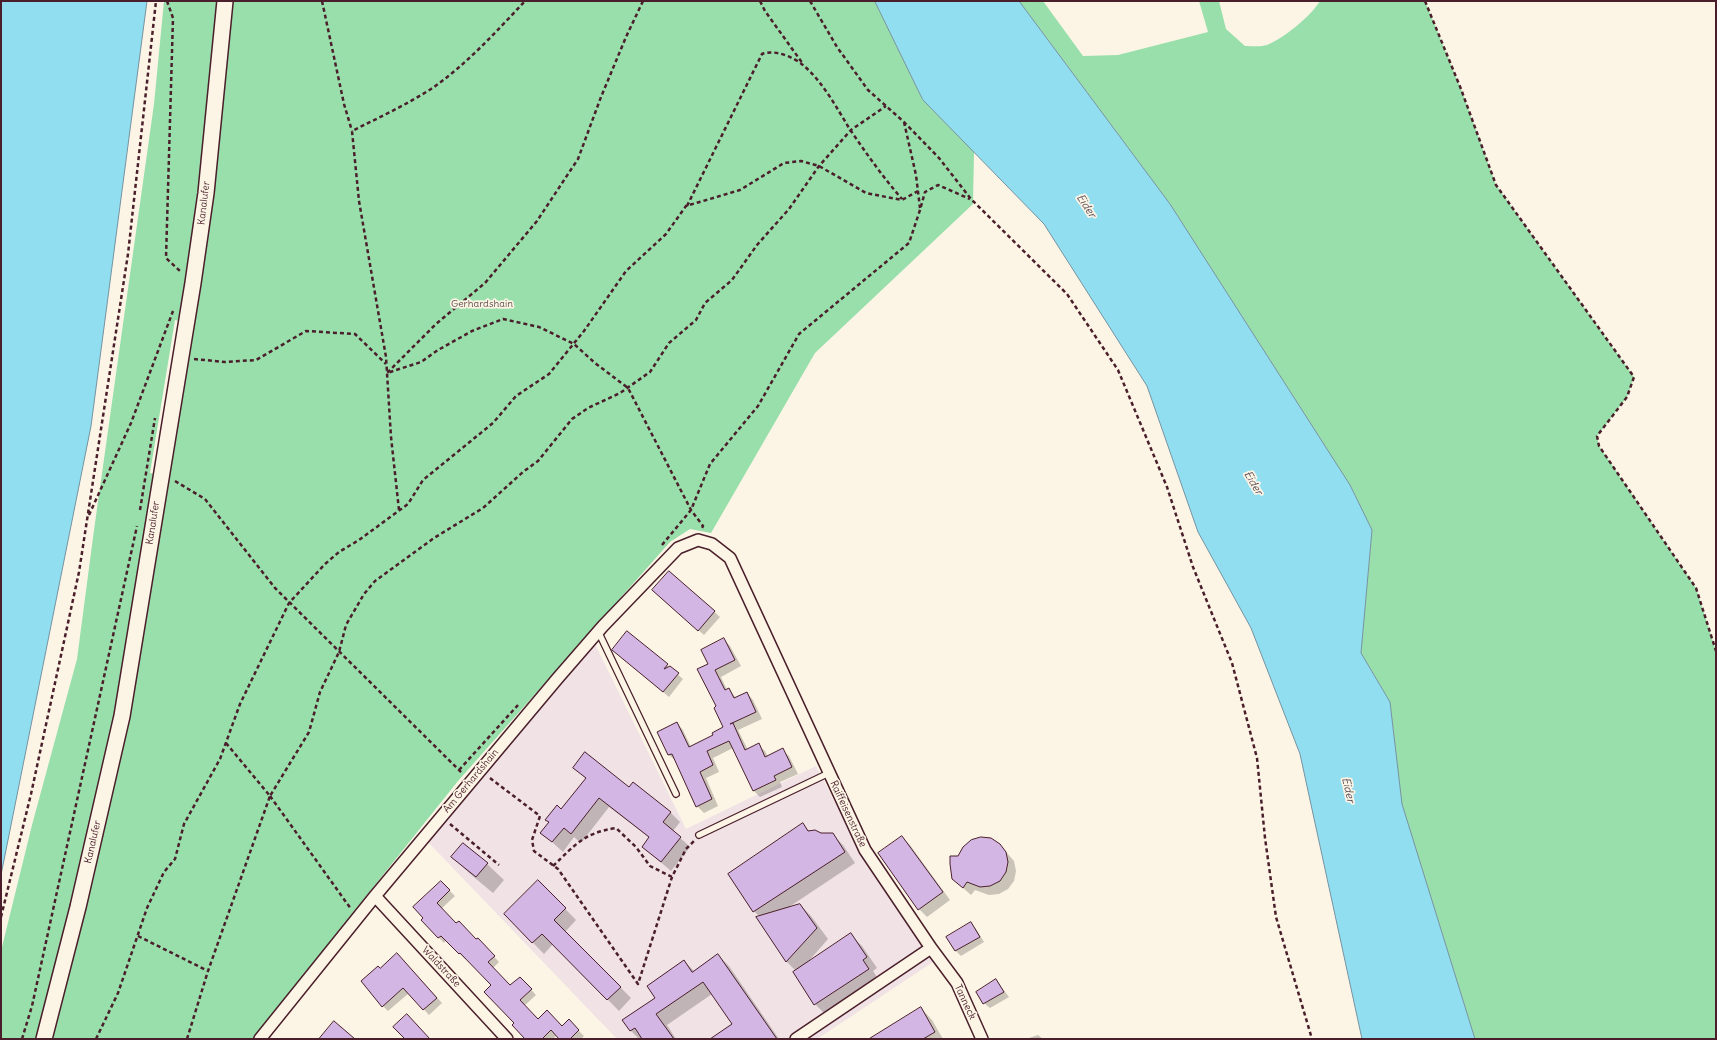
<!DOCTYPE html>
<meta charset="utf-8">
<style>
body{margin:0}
#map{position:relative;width:1717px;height:1040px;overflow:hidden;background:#fcf5e5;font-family:Delius,sans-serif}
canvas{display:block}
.frame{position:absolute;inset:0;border:2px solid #4a1f2b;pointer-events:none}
</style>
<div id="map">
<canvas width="1717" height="1040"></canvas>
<div class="frame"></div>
</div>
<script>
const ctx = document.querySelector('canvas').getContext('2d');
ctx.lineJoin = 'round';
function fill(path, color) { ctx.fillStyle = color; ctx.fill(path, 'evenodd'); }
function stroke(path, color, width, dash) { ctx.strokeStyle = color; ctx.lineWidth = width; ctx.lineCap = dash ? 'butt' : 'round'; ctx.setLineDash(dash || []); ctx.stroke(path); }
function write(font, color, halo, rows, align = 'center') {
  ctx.font = font + ' Delius,sans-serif'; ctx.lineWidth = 3.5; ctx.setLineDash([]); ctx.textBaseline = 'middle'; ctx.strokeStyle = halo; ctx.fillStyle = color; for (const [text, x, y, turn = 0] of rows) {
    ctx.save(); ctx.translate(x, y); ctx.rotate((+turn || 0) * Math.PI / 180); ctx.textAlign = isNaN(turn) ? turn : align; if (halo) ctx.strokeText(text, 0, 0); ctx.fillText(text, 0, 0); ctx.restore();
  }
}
fill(new Path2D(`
 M594 642 686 829 816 766 860 851 933 962 817 1039H617L428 842Z`), '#f0e2e5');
fill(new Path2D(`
 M164 1H875L923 100 974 152 973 204 815 353 711 533 690 529 670 542 458 781 252 1039H1V951L32 825 77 659 94 530 154 104ZM175 320 179 321 154 474 150 473Z
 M1019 1H1043L1083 56 1118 55 1208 32 1199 1H1219L1226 29 1245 46C1251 46 1261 47 1267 45 1284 38 1310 17 1320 1H1425L1461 89 1496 185 1634 377 1627 397 1597 436 1599 446 1696 588 1716 651V1039H1475L1402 804 1390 702 1361 653 1372 530 1350 485 1170 204Z`), '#99dfab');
const water = new Path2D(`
 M1 1H147L91 426 1 875Z
 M875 1H1019L1170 204 1350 485 1372 530 1361 653 1390 702 1402 804 1475 1039H1362L1300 754 1251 628 1198 532 1147 386 1044 224 923 100Z`);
fill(water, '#91def0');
stroke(water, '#7592a1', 1);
fill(new Path2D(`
 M669 572 720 617 704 635 659 596Z
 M627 632 683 679 669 697 613 650Z
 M724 639 730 646 741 666 721 677 727 690 729 689 736 698 747 693 753 700 762 719 738 730 748 750 758 745 765 751 768 757 782 750 789 756 798 774 780 782 782 787 760 797 754 791 733 748 713 758 719 772 706 778 718 806 704 813 697 806 676 761 669 755 677 723 683 730 691 747 715 736 725 728 717 707 709 664Z
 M574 767 630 788 670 812 680 822 673 831 690 847 671 871 643 847 650 838 609 807 581 843 574 837 563 852 542 833 586 779Z
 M803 824 810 832 821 834H832L843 845 855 863 786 909 800 905 811 916 828 939 807 963 851 935 862 946 877 968 873 971 879 980 826 1015 815 1004 796 971 787 962 758 917H760L754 911 729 874Z
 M902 837 910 845 950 900 927 917 919 909Z
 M463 844 487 864 504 880 493 893 469 873 453 857Z
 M999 844 1014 861 1016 871 1014 881 1008 889 999 894 989 895 975 890 971 895 953 879 959 857Z
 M538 881 576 920 565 932 631 998 619 1011 553 944 544 954 505 914Z
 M441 882 455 896 441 909 456 924 476 941 478 939 499 962 493 968 511 987 520 978 536 995 524 1006 538 1020 562 1027 574 1026 584 1036 581 1039H560L557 1035 553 1039H526L493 985 466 958 465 959 446 940 444 943 422 920Z
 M971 923 976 929 984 942 961 956 956 951Z
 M397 954 442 1003 429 1015 409 993 388 1011 383 1006 380 969Z
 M718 955 729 966 779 1039H712L733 1024 712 994 667 1025 676 1039H639L631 1031 624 1021 656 998 684 961 694 971Z
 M996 980 1009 997 990 1008 984 1003Z
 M921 1008 932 1020 943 1039H923L904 1019Z
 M1038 1035 1043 1039H1026Z`), '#0003');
const building = new Path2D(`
 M669 571 715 611 698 631 652 590Z
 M627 631 668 664 664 669 670 666 679 673 663 692 612 650Z
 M724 638 735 660 715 670 725 690 729 688 734 698 747 692 756 712 730 724 733 723 745 750 759 743 765 757 783 748 792 767 774 776 776 780 753 791 729 741 707 751 713 765 700 772 712 799 696 807 672 754 668 755 657 732 677 722 689 747 713 735 712 733 723 727 714 708 716 706 697 669 708 664 701 650Z
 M585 752 629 787 633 782 671 812 663 822 681 837 661 862 642 847 649 837 599 798 571 834 564 828 552 842 540 833 549 822 545 820 557 805 561 809 586 778 573 768Z
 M803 823 808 831 815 830 821 833H833L845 852 753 912 728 874Z
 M902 836 943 892 918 910 878 853Z
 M981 837 991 838 1000 844 1006 852 1008 862 1006 872 1000 881 990 886 980 887 967 882 963 888 952 879 950 864V856H958L963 847 971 840Z
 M463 843 488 863 476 877 451 857Z
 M538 880 566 908 554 920 621 987 607 1000 542 934 532 943 504 914Z
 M441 881 450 890 437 903 456 923 459 921 476 939 478 938 495 956 488 962 510 985 520 977 532 989 520 1000 538 1019 547 1010 562 1026 569 1019 579 1030 570 1039H559L551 1030 542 1039H525L512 1025 514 1023 484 992 491 985 460 953 459 954 441 936 438 938 421 920 423 918 413 907Z
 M800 904 817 928 786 962 756 917Z
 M971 922 980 937 955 951 946 937Z
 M851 933 867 957 863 960 869 969 814 1005 793 972Z
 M397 953 437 998 423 1010 403 988 382 1007 361 981 378 966 380 968Z
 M718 954 777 1039H710L732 1024 703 982 656 1014 674 1039H642L635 1028 630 1031 622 1020 655 998 647 986 684 960 692 972Z
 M996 979 1004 992 983 1004 976 992Z
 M921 1007 935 1032 923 1039H869Z
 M407 1014 430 1039H405L393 1027Z
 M334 1021 355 1039H319Z`);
fill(building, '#d4b6e4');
stroke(building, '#4a1f2b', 1);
const lane = new Path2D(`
 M598 631 676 794
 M699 835 829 773`);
const street = new Path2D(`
 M375 896 507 1039
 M931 948 957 983 982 1039
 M260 1039 375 896 557 679 603 626 678 548 698 540 712 544 730 558 865 850 931 948 796 1039`);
const secondary = new Path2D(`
 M44 1039 78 907 122 716 193 283 206 193 225 1`);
stroke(lane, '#4a1f2b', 8);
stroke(street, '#4a1f2b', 14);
stroke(secondary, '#4a1f2b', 18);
stroke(new Path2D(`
 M167 1 173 18 166 258 180 271
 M322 1 344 104 352 131
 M643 1 626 37 601 97 578 159 537 221 485 283 436 324 387 373 421 362 438 350 472 331 503 319 539 327 574 344 595 363 628 388 691 510 703 526 702 528
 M760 1 765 11 803 64
 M810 1 837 47 868 90 904 122 939 158 971 199 1067 294 1118 370 1167 487 1193 567 1232 663 1257 758 1265 838 1276 917 1312 1039
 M1425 1 1461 89 1496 185 1634 377 1627 397 1597 436 1599 446 1696 588 1716 651
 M904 122 916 175 920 208
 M687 206 762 54C775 49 794 57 804 66 822 81 837 108 849 128 866 153 882 176 902 199
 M194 359 225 362 256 360 306 331 355 334 386 364
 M175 481 205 499 275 588 463 774
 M140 510 155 418
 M399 510 391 437 386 357 359 201 352 131C378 118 406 105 431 89 465 66 497 31 525 1
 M89 515 131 423 173 311
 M662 545 691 510 710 464 758 406 799 334 909 243 920 210 925 192 938 185 970 199
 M226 743 270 796 309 732 320 692 339 652 346 625 364 594 375 581 434 538 483 508 523 472 538 461 572 419 588 408 620 393 650 372 669 343 696 320 705 303 732 280 757 245 789 209 819 166 851 130 886 106
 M459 770 518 705
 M490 778 540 816 532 840 534 851 558 869 638 984 672 877 686 849 694 841
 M270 796 351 909
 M450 824 499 865
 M553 866C576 844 584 833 616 828L636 847 650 866 672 877
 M1 917 31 794 79 572 128 254 156 1
 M138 936 208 971
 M22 1039 32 1006 137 526
 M96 1039 118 993 147 908 164 872 175 859 184 824 220 759 240 704 289 603 325 564 339 552 359 540 408 504 423 480 493 423 516 396 549 374 584 331 626 271 666 234 686 206 740 190 784 163 801 161 819 166 866 193 902 200 918 191
 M187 1039 208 971 270 796`), '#4a1f2b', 2.5, [4, 3]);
stroke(lane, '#fcf5e5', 5.5);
stroke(street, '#fcf5e5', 11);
stroke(secondary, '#fcf5e5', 15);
write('10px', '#4a1f2b', '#fcf5e5', [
 ["Kanalufer",204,203,-83],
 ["Kanalufer",153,523,-81],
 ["Am Gerhardshain",471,781,-50],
 ["Raiffeisenstraße",848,814,65],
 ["Kanalufer",93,842,-77],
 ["Waldstraße",441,967,47],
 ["Tanneck",965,1002,65]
]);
write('10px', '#5e4f4b', '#fcf5e5', [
 ["Gerhardshain",482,304]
]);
write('italic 11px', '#5c4f5c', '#fcf5e5', [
 ["Eider",1086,206,57],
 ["Eider",1253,483,59],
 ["Eider",1348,790,77]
]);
</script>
